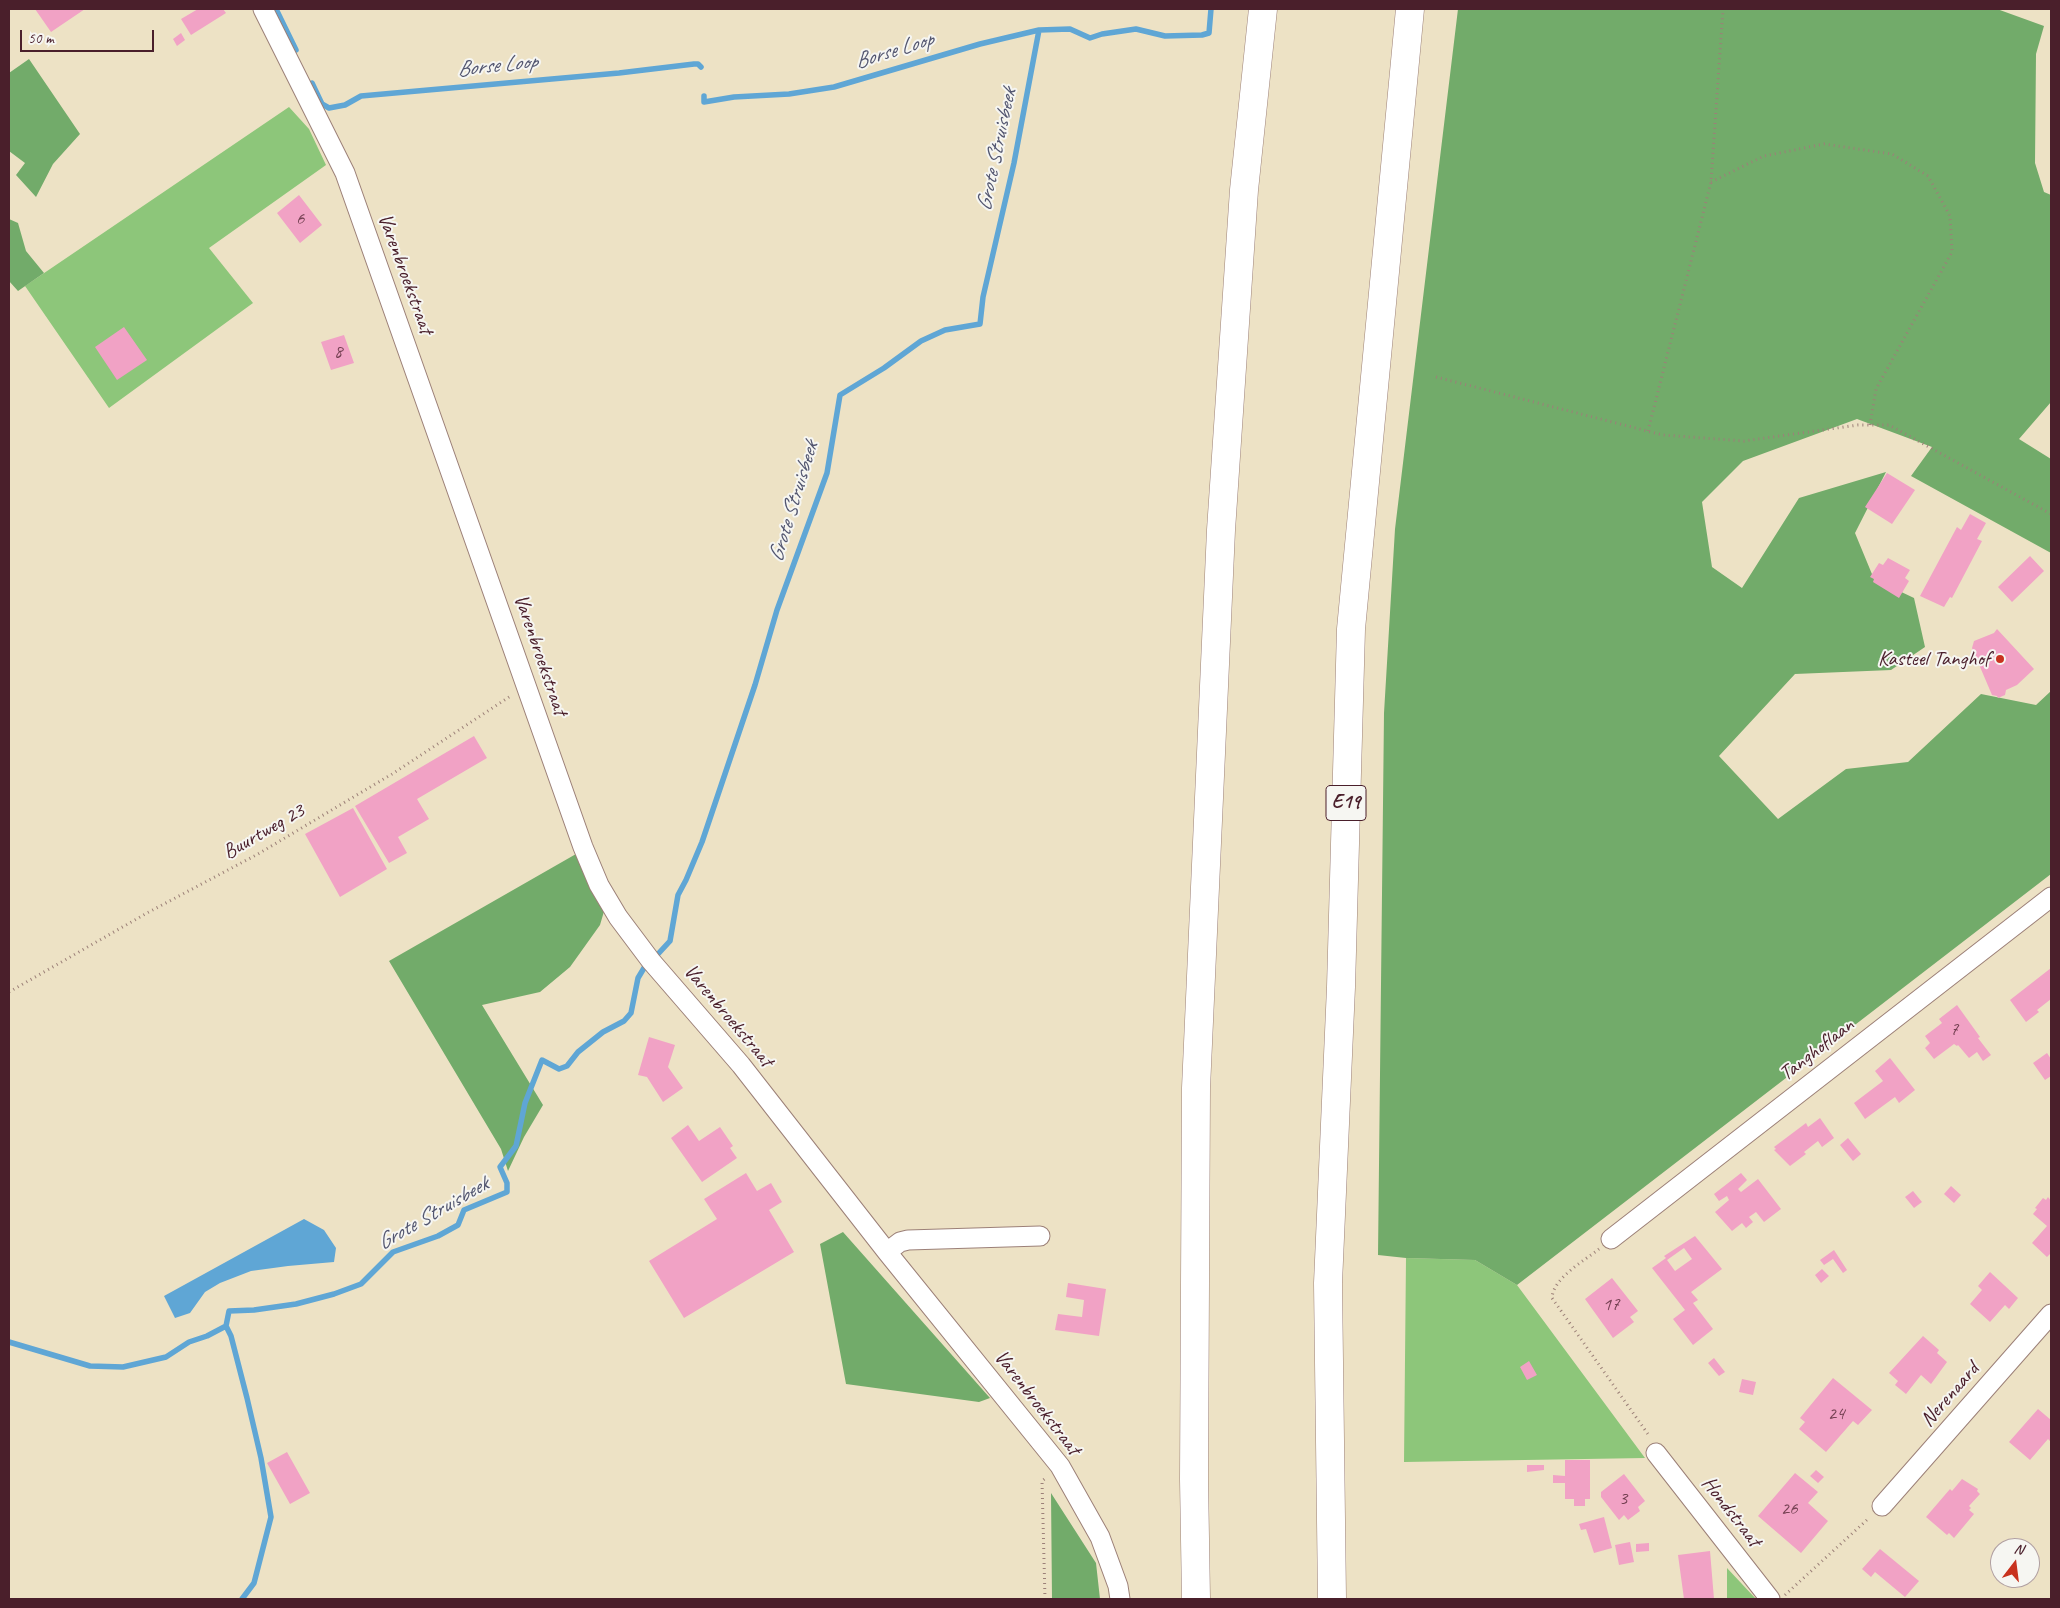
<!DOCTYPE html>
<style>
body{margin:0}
#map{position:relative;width:2060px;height:1608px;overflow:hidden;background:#ede2c5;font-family:Caveat,sans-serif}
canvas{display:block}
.frame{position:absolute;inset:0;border:10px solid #4a1f2b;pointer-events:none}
.north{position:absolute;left:1990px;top:1538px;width:50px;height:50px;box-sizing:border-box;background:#f6f6f2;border:1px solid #b1a0a2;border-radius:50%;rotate:15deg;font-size:14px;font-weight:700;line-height:20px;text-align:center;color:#4a1f2b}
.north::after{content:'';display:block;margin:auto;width:18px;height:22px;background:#c8321e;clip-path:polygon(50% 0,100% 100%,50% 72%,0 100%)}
.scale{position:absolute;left:20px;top:30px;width:134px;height:22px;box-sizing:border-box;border:2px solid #4a1f2b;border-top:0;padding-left:6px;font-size:15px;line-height:18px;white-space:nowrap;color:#4a1f2b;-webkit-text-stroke:4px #f6f6f2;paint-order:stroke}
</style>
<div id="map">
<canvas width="2060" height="1608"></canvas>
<div class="frame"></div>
<div class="north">N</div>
<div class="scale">50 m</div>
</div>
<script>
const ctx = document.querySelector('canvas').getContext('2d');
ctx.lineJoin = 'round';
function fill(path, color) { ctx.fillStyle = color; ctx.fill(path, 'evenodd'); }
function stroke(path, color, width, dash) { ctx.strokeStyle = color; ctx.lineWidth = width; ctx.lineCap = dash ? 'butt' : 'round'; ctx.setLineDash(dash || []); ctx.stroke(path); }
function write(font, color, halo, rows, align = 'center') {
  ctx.font = font + ' Caveat,sans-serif'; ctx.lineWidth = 4; ctx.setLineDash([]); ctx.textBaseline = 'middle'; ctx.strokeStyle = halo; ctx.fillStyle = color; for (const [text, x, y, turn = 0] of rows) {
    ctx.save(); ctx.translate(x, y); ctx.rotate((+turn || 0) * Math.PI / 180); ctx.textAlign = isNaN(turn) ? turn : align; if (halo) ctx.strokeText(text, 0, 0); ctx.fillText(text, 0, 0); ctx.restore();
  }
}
fill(new Path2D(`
 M289 107 309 129 326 165 209 248 253 303 109 408 25 286Z
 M1406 1258 1475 1260 1517 1285 1645 1458 1404 1462Z
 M1727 1568 1756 1599H1727Z`), '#8dc67a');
fill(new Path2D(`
 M1458 9H1997L2044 26 2036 54 2035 163 2044 192 2051 195V402L2019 439 2051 459V553L1911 476 1932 447 1857 419 1743 461 1702 502 1712 567 1742 588 1799 498 1886 472 1855 533 1874 579 1914 598 1925 647 1891 670 1795 674 1719 756 1778 819 1846 769 1908 762 1981 694 2036 705 2051 691V874L1517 1285 1475 1260 1406 1258 1378 1255 1384 713 1395 529Z
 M29 59 80 134 53 164 36 197 16 175 25 163 9 151V73Z
 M9 219 18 223 26 251 44 273 18 291 9 281Z
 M576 854 605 908 600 925 570 967 540 992 482 1005 543 1105 524 1137 508 1171 501 1149 389 961Z
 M843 1232 990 1398 979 1402 846 1384 820 1244Z
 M1051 1493 1096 1563 1100 1599H1052Z`), '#72ab6a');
fill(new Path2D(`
 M304 1219 324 1230 336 1248 334 1262 288 1266 251 1271 220 1283 205 1292 190 1313 175 1318 164 1296Z`), '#5fa6d5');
stroke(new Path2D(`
 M276 9 296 50
 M312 83 322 104 329 108 345 105 361 96 619 73 694 64H698L701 67
 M704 96V102L734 97 789 94 834 87 980 44 1039 30
 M658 954 670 941 678 895 686 880 702 842 755 685 777 610 827 473 840 395 884 368 921 341 945 330 980 324 983 297 1014 163 1039 30 1070 29 1090 38 1102 34 1136 29 1165 36 1202 35 1209 33 1211 9
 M9 1342 90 1366 123 1367 166 1357 189 1342 207 1336 226 1326
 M242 1599 254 1583 271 1517 261 1458 247 1398 231 1336 226 1326 229 1311 254 1310 296 1304 334 1294 361 1284 393 1252 438 1236 458 1225 464 1210 507 1192V1183L500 1167 516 1146 525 1103 542 1060 559 1069 567 1066 578 1052 603 1032 624 1021 631 1013 638 978 647 963`), '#5fa6d5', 5.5);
fill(new Path2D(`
 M35 9H85L51 32Z
 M198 9H223L226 13 191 35 181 19Z
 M181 33 185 40 177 46 173 39Z
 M299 195 322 225 300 243 277 213Z
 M124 327 147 360 117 380 95 347Z
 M344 335 354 363 331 370 321 342Z
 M1887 473 1915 490 1892 524 1865 507Z
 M1970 514 1986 523 1977 539 1982 541 1952 598 1950 597 1944 607 1920 596 1957 527 1961 530Z
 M2030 556 2044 571 2012 602 1998 587Z
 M1888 558 1910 570 1905 578 1909 581 1899 598 1873 582 1874 579 1870 577 1879 563 1883 565Z
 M1997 629 2034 669 2017 685 2006 690 2005 695 1998 698 1997 696 1992 695 1972 648 1974 641 1994 633Z
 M474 736 487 758 417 799 429 819 398 837 407 853 389 863 355 806Z
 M353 808 387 869 340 897 305 834Z
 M2051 968V999L2037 1010 2039 1012 2026 1022 2010 1000Z
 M1957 1005 1980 1037 1978 1038 1991 1055 1983 1061 1977 1052 1969 1058 1958 1045 1957 1046 1954 1044 1934 1059 1925 1048 1930 1043 1925 1036 1942 1023 1939 1019Z
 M649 1037 675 1045 668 1067 683 1088 663 1102 647 1077 638 1075Z
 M2047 1053 2051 1059V1076L2045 1080 2033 1063Z
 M1890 1058 1915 1090 1899 1103 1895 1097 1865 1119 1854 1103 1883 1081 1875 1071Z
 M1820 1118 1834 1138 1822 1147 1818 1141 1804 1152 1806 1154 1790 1166 1774 1150 1776 1149 1774 1147 1806 1123 1808 1127Z
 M688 1125 699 1141 720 1127 733 1146 730 1148 737 1158 702 1182 671 1138Z
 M1848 1138 1861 1154 1853 1161 1840 1145Z
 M746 1173 757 1191 771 1183 782 1202 769 1210 794 1252 684 1318 649 1261 717 1219 704 1199Z
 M1741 1173 1747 1180 1738 1189 1741 1192 1758 1179 1781 1209 1764 1222 1756 1212 1749 1217 1753 1222 1746 1228 1742 1223 1732 1231 1715 1212 1729 1200 1727 1196 1719 1201 1714 1194Z
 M1951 1186 1961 1195 1954 1203 1944 1194Z
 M1913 1191 1922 1202 1914 1208 1905 1197Z
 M2048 1197 2051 1201V1253L2047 1257 2032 1243 2047 1226 2033 1214 2037 1209 2035 1208 2043 1198 2046 1200Z
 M1695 1236 1722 1269 1691 1292 1698 1300 1693 1303 1713 1329 1693 1345 1673 1319 1685 1310 1652 1268 1666 1258 1664 1256ZM1684 1248 1692 1259 1675 1271 1667 1260Z
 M1834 1250 1847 1270 1843 1273 1833 1259 1824 1265 1820 1260Z
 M1822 1269 1829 1276 1821 1283 1815 1275Z
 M1990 1272 2018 1298 2009 1309 2005 1305 1990 1322 1970 1304 1982 1290 1978 1286Z
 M1612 1278 1638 1311 1630 1317 1634 1322 1613 1338 1585 1299Z
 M1068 1283 1106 1289 1099 1336 1055 1330 1058 1314 1082 1317 1084 1300 1066 1297Z
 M1923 1336 1939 1350 1937 1353 1947 1362 1931 1384 1921 1375 1906 1394 1895 1385 1898 1381 1889 1373Z
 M1714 1358 1725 1372 1719 1376 1708 1363Z
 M1529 1361 1537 1375 1527 1380 1520 1367Z
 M1833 1378 1872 1410 1858 1425 1853 1421 1826 1452 1799 1429 1805 1422 1800 1418Z
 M1742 1379 1756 1382 1753 1395 1739 1392Z
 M2038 1409 2051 1420V1442L2048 1439 2030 1460 2009 1442Z
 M287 1452 310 1493 290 1504 267 1463Z
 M1565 1460H1590V1499H1585V1506H1574V1499H1565V1483H1553V1475L1565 1476Z
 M1527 1465H1544V1470L1527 1472Z
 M1816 1470 1824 1477 1818 1483 1810 1476Z
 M1795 1473 1818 1492 1808 1503 1828 1521 1801 1553 1758 1516Z
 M1624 1474 1645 1501 1638 1507 1640 1511 1628 1520 1624 1515 1619 1520 1601 1497V1492Z
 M1962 1479 1978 1489 1977 1491 1980 1494 1969 1506 1971 1508 1969 1510 1974 1514 1954 1538 1949 1533 1947 1535 1926 1517 1950 1489 1952 1491Z
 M1604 1517 1612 1548 1594 1553 1586 1529 1581 1530 1579 1524Z
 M1630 1542 1634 1562 1619 1565 1615 1545Z
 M1649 1543V1551L1636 1552V1544Z
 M1880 1549 1919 1581 1905 1597 1875 1572 1871 1577 1862 1569Z
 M1710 1551 1714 1599H1684L1678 1555Z`), '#f1a2c5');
const street = new Path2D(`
 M263 9 345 173 583 847 599 885 618 917 651 961 741 1065 887 1252 1060 1466 1100 1537 1118 1586 1120 1599
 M1611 1239 2051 897
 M887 1252 900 1242 908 1240 1040 1236
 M1656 1453 1770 1599
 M1882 1506 2051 1314`);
const highway = new Path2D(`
 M1196 1599 1194 1479 1196 1088 1221 530 1244 190 1263 9
 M1332 1599 1328 1283 1341 987 1351 629 1410 9`);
stroke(street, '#9c8078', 21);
stroke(highway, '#9c8078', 29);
stroke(new Path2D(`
 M1711 182 1764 156 1824 144 1892 154 1928 176 1950 216 1952 252 1876 389 1870 425
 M1436 377 1663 435 1744 441 1858 425H1889L2051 514
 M1648 431 1711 182 1723 9
 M9 992 147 913 258 854 392 774 512 695
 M1599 1249C1584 1261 1553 1278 1552 1298L1650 1437
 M1785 1595 1869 1518
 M1045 1599 1042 1481 1047 1477`), '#9c8078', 3, [1, 4]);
stroke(street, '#fff', 19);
stroke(highway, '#fff', 28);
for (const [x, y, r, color] of [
 [2000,659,5,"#c8321e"]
]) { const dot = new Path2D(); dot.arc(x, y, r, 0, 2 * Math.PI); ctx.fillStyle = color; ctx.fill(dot); stroke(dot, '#f6f6f2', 2); }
write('19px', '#744052', null, [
 ["6",300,219],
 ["8",338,352],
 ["7",1954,1030],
 ["17",1611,1305],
 ["24",1836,1414],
 ["3",1623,1499],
 ["26",1789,1509]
]);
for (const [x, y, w] of [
 [1346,803,40]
]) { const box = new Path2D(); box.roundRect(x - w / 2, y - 17.5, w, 35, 4); ctx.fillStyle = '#f6f6f2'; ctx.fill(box); stroke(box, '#4a1f2b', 1); }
write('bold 20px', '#4a1f2b', null, [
 ["E19",1346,803]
]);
write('21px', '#4a1f2b', '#f6f6f2', [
 ["Varenbroekstraat",405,274,70],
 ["Varenbroekstraat",540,655,71],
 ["Buurtweg 23",264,832,-30],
 ["Varenbroekstraat",728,1016,50],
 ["Tanghoflaan",1817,1050,-38],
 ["Nerenaard",1950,1395,-49],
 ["Varenbroekstraat",1037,1403,52],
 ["Hondstraat",1731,1512,52]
]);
write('21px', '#4a1f2b', '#f6f6f2', [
 ["Kasteel Tanghof",1990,659]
], 'right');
write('italic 22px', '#52556f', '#f6f6f2', [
 ["Borse Loop",894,51,-17],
 ["Borse Loop",497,66,-6],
 ["Grote Struisbeek",997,150,-78],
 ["Grote Struisbeek",794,502,-73],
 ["Grote Struisbeek",433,1214,-30]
]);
</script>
